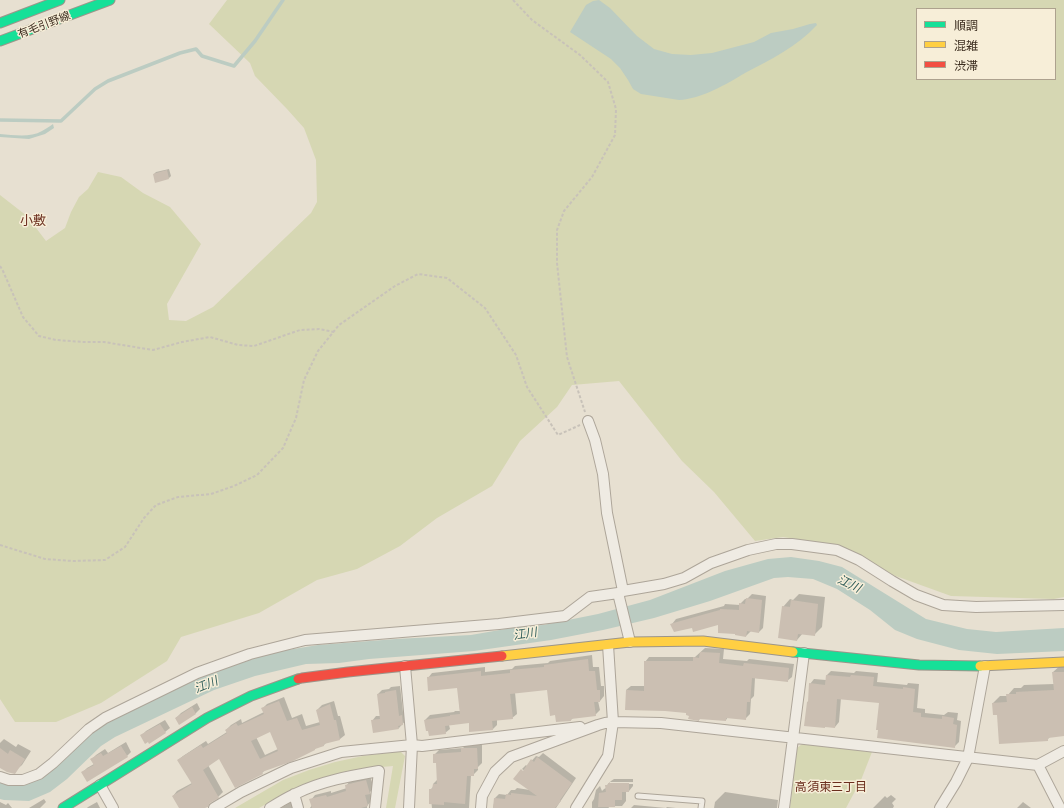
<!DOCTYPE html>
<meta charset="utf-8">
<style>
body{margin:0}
#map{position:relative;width:1064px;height:808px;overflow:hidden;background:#e7e0d1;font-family:"Playfair Display","Noto Sans JP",serif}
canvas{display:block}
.legend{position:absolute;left:916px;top:8px;width:140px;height:72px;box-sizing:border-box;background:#f7eed8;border:1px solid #ada18e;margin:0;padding:5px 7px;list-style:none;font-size:12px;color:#3d2e20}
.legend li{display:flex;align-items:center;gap:8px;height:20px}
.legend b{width:20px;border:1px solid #ada18e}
</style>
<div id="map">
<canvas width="1064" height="808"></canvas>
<ul class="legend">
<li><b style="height:5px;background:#16e098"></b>順調</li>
<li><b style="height:5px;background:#ffcf43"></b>混雑</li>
<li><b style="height:5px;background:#f24e42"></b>渋滞</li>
</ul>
</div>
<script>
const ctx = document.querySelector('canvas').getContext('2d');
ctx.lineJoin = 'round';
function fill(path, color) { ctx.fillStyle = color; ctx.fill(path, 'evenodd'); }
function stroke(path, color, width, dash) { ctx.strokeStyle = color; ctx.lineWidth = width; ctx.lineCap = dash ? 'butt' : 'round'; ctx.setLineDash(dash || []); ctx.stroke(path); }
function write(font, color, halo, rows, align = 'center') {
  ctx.font = font + ' "Playfair Display","Noto Sans JP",serif'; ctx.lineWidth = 3; ctx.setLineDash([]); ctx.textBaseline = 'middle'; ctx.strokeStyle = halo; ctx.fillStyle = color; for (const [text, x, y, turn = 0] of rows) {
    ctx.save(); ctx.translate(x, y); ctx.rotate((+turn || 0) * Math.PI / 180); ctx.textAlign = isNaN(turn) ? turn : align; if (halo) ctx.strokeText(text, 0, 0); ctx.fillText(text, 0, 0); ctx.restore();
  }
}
fill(new Path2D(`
 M227 0H1064V597L1054 599 951 596 893 575 849 549 809 541 783 537 755 541 714 492 682 461 619 381 572 385 557 407 520 441 492 486 437 518 400 546 357 569 317 580 259 613 181 637 167 661 101 703 56 722H15L0 699V195L27 216 46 241 65 228 71 212 79 197 88 189 98 172 121 177 143 193 170 207 201 244 167 304 169 320 186 321 213 307 311 213 317 202 316 160 304 128 287 109 255 76 250 63 209 24ZM917 9H1055V79H917Z
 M802 744 872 752 861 780 846 808H790L797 748Z
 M400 751 405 756 395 808H386L393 766 359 769 323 779 293 789 259 808H235L283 780 309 770 335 762 363 756Z`), '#d6d7b3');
fill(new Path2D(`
 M599 0 610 8 637 36 654 49 672 54 691 55 712 53 754 42 771 33 793 29 810 24 816 23 817 25C798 46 770 60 745 73 727 84 701 99 679 100L641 94 633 89 628 80 620 68 611 59 570 32 586 5 593 1Z
 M53 124 54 128 45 134 29 139 0 137V134C14 135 30 138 42 131 46 129 50 126 53 124Z
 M791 557 819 561 842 567 926 619 967 629 996 632 1064 628V651L997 654 959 650 917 639 895 630 870 610 837 589 813 579 788 577 774 578 710 601 654 618 603 630 551 640 474 651 369 659 339 663 306 664 255 676 214 690 115 737 101 746 67 779 50 792 29 801 4 800 0 799V780L24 784 105 722 206 675 245 661 281 651 318 645 396 639 471 635 517 627 543 625 598 614 650 600 725 571 768 559Z`), '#bcccc2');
fill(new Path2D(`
 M169 169 171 176 169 178 154 174 156 172Z
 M752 594 766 596 763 628 759 632 751 631 746 636 719 624 693 627 672 624 676 619 724 606 725 604 740 605V604L745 599H747Z
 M799 594 825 597 822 627 814 635 803 633 797 640 783 607 790 599 793 600Z
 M705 648 724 649 723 659 747 661 749 659 794 664 792 677 787 681 755 678 754 696 751 699 750 714 745 719 728 717 726 720 701 718 699 720 690 715 687 712 626 690 631 686H645V662L649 657H695Z
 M592 655 593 667H599L601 686H604V696L600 701H598L600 710 595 715 573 718 571 720 556 714 548 689 515 692 517 714 512 718 497 720V725L493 729 470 722 449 725 450 729 445 733 425 720 430 715 454 712 455 711H460L458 687 428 678 432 673 485 667V672L512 669 515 666 548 663 550 661Z
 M1061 665H1064V730L1051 736 1047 740 998 714 993 703 1000 696H1007L1014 688H1021L1024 685 1054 684 1053 672Z
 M831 671 854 673 856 671 878 673 877 682 907 685 908 683 919 684 917 708 925 709V713L944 715 948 712 958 713 957 720 961 721 959 742 954 747 880 702 841 698 839 722 835 727 807 702 809 701 810 684 814 679 826 680 827 675Z
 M400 686 403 712 406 711 407 719 399 728 372 721 376 716H380L378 694 382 690 389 689 391 687Z
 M284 697 292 718 302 714 306 726 320 722 317 710 322 705 334 701 338 716H340L345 735 340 739 326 743 324 745 317 747 315 749 265 770 262 773 220 758 208 765 223 792 218 797 199 808H180L173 796 177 791 192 783 178 760 183 756 206 741 208 744 227 732 226 730 231 725 241 719 242 723 264 712 263 708 267 704ZM271 731 278 749 265 755 256 737Z
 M197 703 200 709 196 713 180 723 176 718 181 713Z
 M165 720 170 728 165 732 141 736 146 731Z
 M4 739 16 747 18 744 31 751 22 765 14 772 0 767V743Z
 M126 742 131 752 127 756 83 772 87 768 94 764 92 759 96 755 105 749 108 753Z
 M467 744H482V763L478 767V770L473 775H471L469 808H432L430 790 433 787V784L438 779 437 762 434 755 439 750 463 748Z
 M543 753 576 778 556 808H493L495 798 499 794 507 795 511 790H515L517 788 530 790 528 773 522 769 526 765 527 766 536 756 539 757Z
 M370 776 374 788 370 792 372 800 367 806V808H310L312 805 311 800 315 795 331 791V793L347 788 346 786 350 781Z
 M614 779H633V782H610V784H633V786L629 791H626V801L622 806H608L609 808H592V802L594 799 596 790 600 786 602 791 604 789 606 788V786L611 781Z
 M725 792 778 800 777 808H714L715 802Z
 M891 795 896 799 892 803 894 806 893 808H873L885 796 887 798Z
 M44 799 46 802 40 808H29Z
 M0 802 6 805 8 803 12 808H0Z
 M97 802 100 808H87L88 807Z
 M291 802 293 807 296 808H281Z
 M1023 802 1031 808H1017Z
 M634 805 666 808 667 807 676 808H631Z`), '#0003');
stroke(new Path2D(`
 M0 120 61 121 95 89 108 81 180 53 196 49 202 56 234 66 255 41 283 0`), '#bcccc2', 3.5);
fill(new Path2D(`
 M167 170 169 179 155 183 153 174Z
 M746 598 762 600 759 633 747 631 746 637 735 635V634L718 633V625L693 632 692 628 674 632 670 624 720 610V609L739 610V603L745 604Z
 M791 600 818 604 815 636 798 634 797 641 778 638 782 606 790 607Z
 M700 652 720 653 719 663 743 666 744 663 789 668 788 682 752 678 750 702H747L746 720 726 718V721L699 719V721L688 719 689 716 686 715V713L665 711 625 710 626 690 644 691V661H693V657L699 658Z
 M588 659 589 671H595L597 690H600V702H594L596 716 571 719V721L556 722 555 715 550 716 547 690 510 694 513 719 492 721 493 730 469 732V723L445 726 446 734 429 736 428 731H426L424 720 450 716V715L460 714 457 688 428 691 427 677 481 671V676L510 673V670L544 667V665Z
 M1052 672H1064V736L1048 738V741L999 744 997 715H993L992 703 1007 702 1006 694H1016V692L1054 690Z
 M826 675 850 677 851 675 874 677 873 686 903 689V687L915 689 913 712 921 713V717L942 719V716L954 718 953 724 957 725 955 748 877 738 878 730H876L879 703 837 699 835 728 825 727V728L804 726 807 702H808L809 683 825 685Z
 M396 690 399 716 402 715 403 725 398 726 399 729 373 733 371 720 380 719 377 694 385 693V692Z
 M279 701 287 721 297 718 302 730 320 725 316 710 330 704 334 720H336L340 740 324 744V746L315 749V750L293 761 262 772 263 774 235 788 219 759 203 770 219 798 210 803 208 807 205 808H179L172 796 192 784 177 760 201 745 203 748 227 733 225 730 236 723 238 726 264 714 261 708ZM270 732 278 751 260 759 251 741Z
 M192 707 196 714 179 725 175 718Z
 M160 724 166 733 149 744 148 742 145 744 140 735Z
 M121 746 128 757 87 782 81 772 94 765 90 759 101 753 103 756Z
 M0 748 8 754 10 750 25 759 15 774 7 772 0 768Z
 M461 748H477L478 769H474V776H467L465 804 444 802V805L429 804V789H432L433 784H437L436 763H433V754L461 752Z
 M537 757 572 783 560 800 561 801 555 808H493L494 798 505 799 506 794 511 795V793L537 796 513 779 521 769 523 771 531 759 534 762Z
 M366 780 370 794 365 795 368 806 361 808H312L309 799 326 795 327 797 346 791 345 785Z
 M608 783H629V792H622V800H615V807H598L599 793 606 792 605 785H608Z`), '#cbbfb2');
const lane = new Path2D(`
 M638 796 702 801 701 808`);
const street = new Path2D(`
 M623 591 664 584 684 578 711 563 748 550 776 544H792L837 550 859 560 892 581 916 595 943 605 976 607 1064 605
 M618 593 630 642
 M405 666 412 745 409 808
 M1038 765 1064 751
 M0 777 9 780H23L39 774 53 763 89 729 105 718 197 673 250 654 305 640 499 624 565 616 590 597 618 593 623 591 607 513 603 474 595 440 588 421
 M100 785 113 808
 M294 794 298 808
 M214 808 241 792 291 768 341 752 412 745 422 746 580 727
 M270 808C278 803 286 798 295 794 321 781 350 776 379 771L375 808
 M481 808 482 796 495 772 511 757 598 725 605 723 613 722 661 723 1038 765 1060 808
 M576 808 608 756 613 722 608 645
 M784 808 804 653
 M940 808 956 782 968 758 985 666`);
const fast = new Path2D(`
 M0 23 60 0
 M0 41 110 0
 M793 652 919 665 980 666
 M63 808 207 718 251 696 298 679`);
const slow = new Path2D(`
 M502 656 630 642 703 641 793 652
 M980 666 1064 662`);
const jam = new Path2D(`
 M298 679 302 678 348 672 502 656`);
stroke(lane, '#ada599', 7);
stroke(street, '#ada599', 12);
stroke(fast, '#9c958a', 11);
stroke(slow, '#9c958a', 11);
stroke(jam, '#9c958a', 11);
stroke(new Path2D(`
 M513 0 532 20 580 55 608 82 616 109 615 135 592 177 564 211 557 230V263L567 357 585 412
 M0 266 3 271 23 317 39 336 56 340 84 342H104L153 350 182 342 210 337 238 345 254 346 300 330 319 329 334 332
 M0 545 45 559 73 561 105 560 125 547 144 518 156 505 178 497 211 494 234 486 257 475 283 448 296 418 304 380 318 351 339 325 395 286 418 274 447 278 485 308 516 355 527 387 558 435 580 425`), '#c8c2b9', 2, [3, 2]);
stroke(lane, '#efebe3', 5);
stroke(street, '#efebe3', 10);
stroke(fast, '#16e098', 9);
stroke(slow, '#ffcf43', 9);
stroke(jam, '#f24e42', 9);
write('11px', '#3d2e20', '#f7eed8', [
 ["有毛引野線",44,25,-21]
]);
write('italic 12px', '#2f5d5a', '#f7eed8', [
 ["江川",849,584,25],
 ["江川",525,634,-9],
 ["江川",206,685,-22]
]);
write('12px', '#6b2e1e', '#f7eed8', [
 ["高須東三丁目",831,787]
]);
write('13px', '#6b2e1e', '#f7eed8', [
 ["小敷",33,221]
]);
</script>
